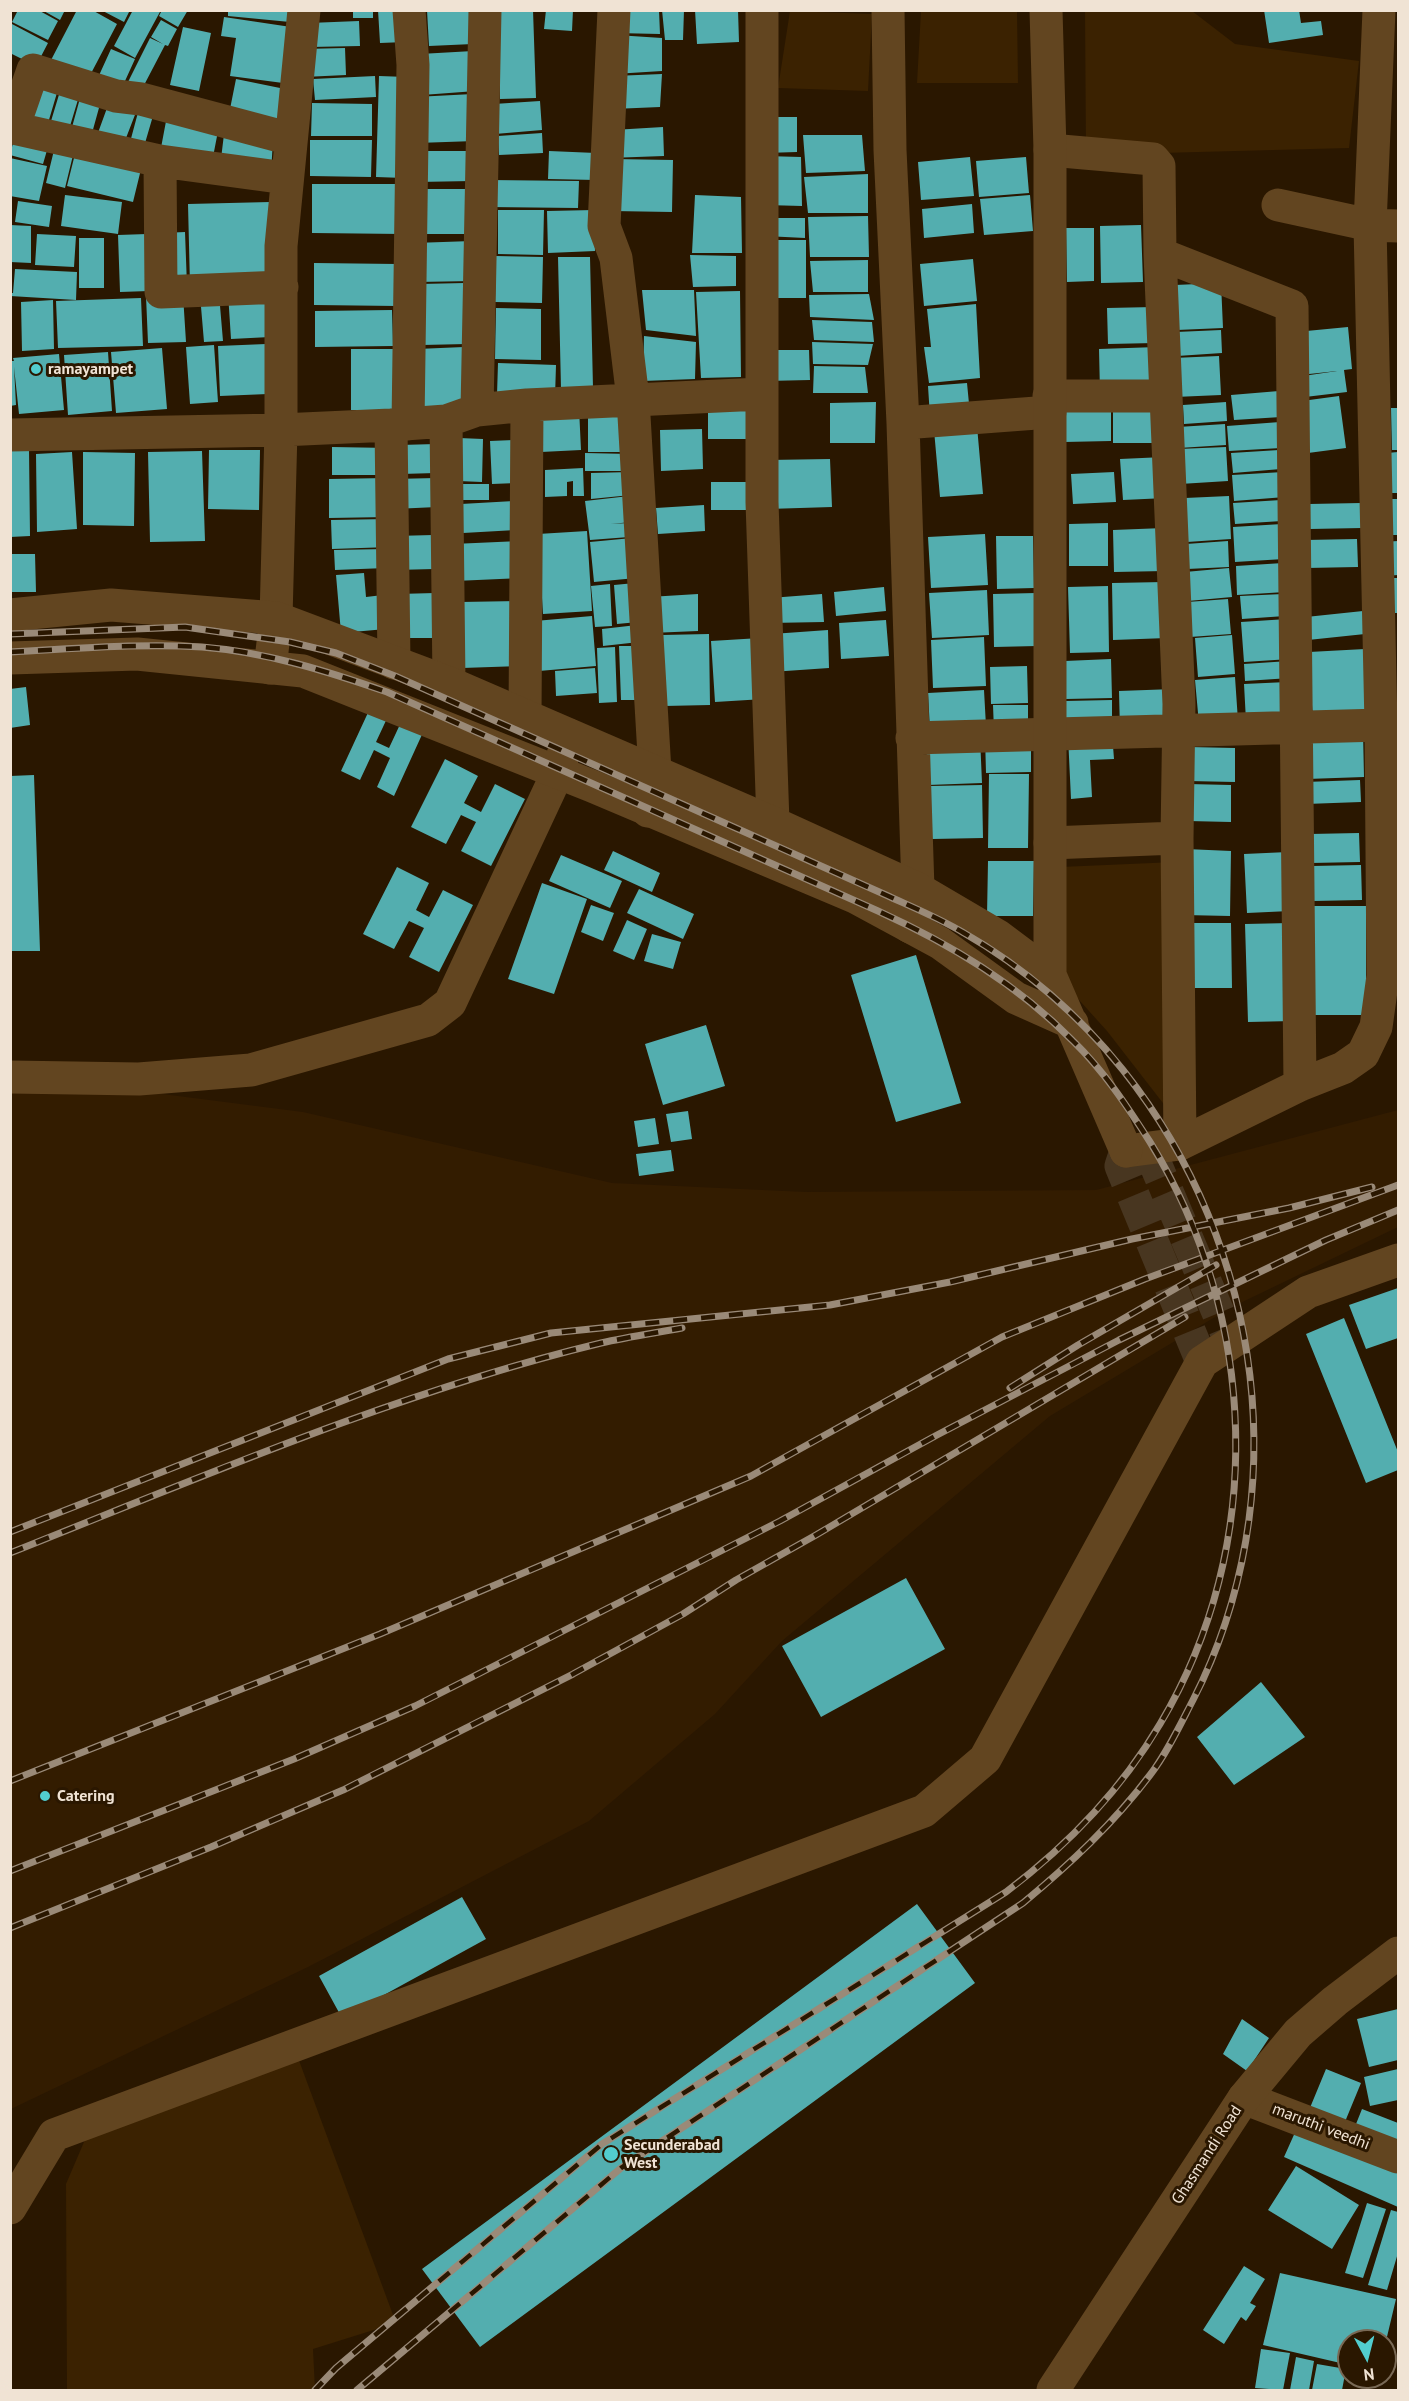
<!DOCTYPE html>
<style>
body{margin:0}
#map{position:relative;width:1409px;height:2401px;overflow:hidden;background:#2a1700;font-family:"PT Sans",sans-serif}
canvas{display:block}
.frame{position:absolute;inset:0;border:12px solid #f0e3d4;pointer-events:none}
.north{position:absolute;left:1337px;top:2329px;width:60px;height:60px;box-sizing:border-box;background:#2a1700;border:2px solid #796955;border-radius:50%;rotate:173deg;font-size:16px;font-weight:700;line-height:24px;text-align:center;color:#f0e3d4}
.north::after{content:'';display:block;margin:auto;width:21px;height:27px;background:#52cdcf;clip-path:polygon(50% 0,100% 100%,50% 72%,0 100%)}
</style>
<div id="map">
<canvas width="1409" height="2401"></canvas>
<div class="frame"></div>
<div class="north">N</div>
</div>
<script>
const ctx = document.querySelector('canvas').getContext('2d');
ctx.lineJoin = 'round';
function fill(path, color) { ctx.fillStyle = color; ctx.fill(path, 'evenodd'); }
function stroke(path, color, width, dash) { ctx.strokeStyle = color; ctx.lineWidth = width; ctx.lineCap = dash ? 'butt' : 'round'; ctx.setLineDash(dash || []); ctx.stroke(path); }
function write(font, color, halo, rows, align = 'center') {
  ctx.font = font + ' "PT Sans",sans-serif'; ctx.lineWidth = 6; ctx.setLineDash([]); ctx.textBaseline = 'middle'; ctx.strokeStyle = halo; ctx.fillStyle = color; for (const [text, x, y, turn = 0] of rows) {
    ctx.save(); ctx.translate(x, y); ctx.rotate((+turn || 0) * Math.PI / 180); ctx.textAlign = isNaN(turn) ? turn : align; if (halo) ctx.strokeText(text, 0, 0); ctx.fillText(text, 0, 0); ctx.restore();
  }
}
fill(new Path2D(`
 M139 1091 303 1112 612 1183 806 1192 1096 1190 1398 1110V1227L1230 1308 1050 1416 782 1641 715 1714 589 1821 308 1967 11 2109V1092Z`), '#331c00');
fill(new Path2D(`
 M790 11 872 14 868 91 778 88Z
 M921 11H1017L1018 83H917Z
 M1085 11H1192L1235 44 1359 61 1349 148 1086 155Z
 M1175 862 1173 1116 1107 1031 1061 980 1060 867Z
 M297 2055 396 2323 313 2349 315 2390H67L66 2184 87 2135Z`), '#3b2201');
fill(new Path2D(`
 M18 10H38L58 21 48 40 12 22Z
 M42 10H65L60 20Z
 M77 10H92L117 24 87 81 50 62Z
 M101 10H130L124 22Z
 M133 10H161L135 58 114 46Z
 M162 10H188L178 27 159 16Z
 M228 10H291L290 22 228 16Z
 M353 10H373V18H353Z
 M378 10H403L405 42 380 43Z
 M427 10H471L473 44 429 46Z
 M498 10H533L536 98 500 99Z
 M546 10H573L572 31 544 29Z
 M617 10H659L660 34 616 33Z
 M662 10H684L683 40H665Z
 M695 10H738L739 42 697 44Z
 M1264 10H1299L1301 23 1321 21 1323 35 1269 43Z
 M224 17 291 27 283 83 230 76 236 38 221 36Z
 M161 20 177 29 168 46 165 45 142 89 128 82 150 38 163 44 151 37Z
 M359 21 360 46 310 47 309 23Z
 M12 24 48 43 36 66 10 53Z
 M183 27 211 33 199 91 170 85Z
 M616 35 662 38V71L614 74Z
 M345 48 346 75 304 77 303 49Z
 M111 49 135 59 120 92 96 82Z
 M473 51 476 91 422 95 420 54Z
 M662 74 660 107 613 109 614 76Z
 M375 76 376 97 315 100 313 79Z
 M379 76 407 77 404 178 376 177Z
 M33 78 59 86 46 130 20 122Z
 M236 79 285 89 277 129 228 119Z
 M61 88 80 93 67 136 48 131Z
 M82 91 102 97 89 144 69 138Z
 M473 94 475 141 417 143 415 97Z
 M111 97 138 107 121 151 95 141Z
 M540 101 542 130 495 134 494 104Z
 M312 103 372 104V136H311Z
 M140 105 155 109 143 150 129 146Z
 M167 116 219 126 212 162 160 153Z
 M767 117H797V152L765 153Z
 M225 126 273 139 271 174 220 167Z
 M663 127 664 156 609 158 613 130Z
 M16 131 50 140 43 164 10 155Z
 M542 133 543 153 499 155 498 136Z
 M803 135H862L865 171 806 173Z
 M310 140H372L371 177 310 176Z
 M56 142 75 147 65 188 46 183Z
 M77 146 143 161 133 202 67 186Z
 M417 151H472V181L417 182Z
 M549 151 596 153V180L548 179Z
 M765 156 801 157 802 206 766 205Z
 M970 157 974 196 921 200 918 162Z
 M1026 157 1029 193 979 197 976 161Z
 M10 158 47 166 39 201 10 196Z
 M613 159 673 160 672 212 612 211Z
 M868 174V213H808L804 177Z
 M489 180 579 181 578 208 488 207Z
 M312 184H404L403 234 312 233Z
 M415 189H475L476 234H416Z
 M65 195 122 202 118 234 61 226Z
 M695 195 741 197 742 253H692Z
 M1030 195 1033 231 984 235 980 199Z
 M18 201 52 206 49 227 15 222Z
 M270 202 272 284 190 286 188 204Z
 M972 204 974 233 924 238 922 209Z
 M498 210H544L543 255 498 254Z
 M594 210 595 251 548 253 547 211Z
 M868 216 869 257H810L808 217Z
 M765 218H805V238L765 236Z
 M10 225 31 226V263L10 262Z
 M1141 225 1143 282 1101 283 1100 226Z
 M1066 228H1094V281L1067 282Z
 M185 232 187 286 166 287 163 233Z
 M37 234 76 236 74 267 35 265Z
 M147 234 149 291 120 292 118 235Z
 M79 238H104V288H79Z
 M764 240H806V298H765Z
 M472 241 474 281 416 282 414 243Z
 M690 255 736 256V286L693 287Z
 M496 256 543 257 542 303 495 302Z
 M558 257H590L593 388 561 389Z
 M973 259 977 301 924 306 920 264Z
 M868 260V292H813L810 261Z
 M314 263 397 264V306L314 305Z
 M15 269 77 272 76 300 10 296V293H13Z
 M465 283 467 344 422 345 420 284Z
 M1221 283 1223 328 1177 330 1175 285Z
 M642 290H694L696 336 646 330Z
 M267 291 270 337 231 339 228 293Z
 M740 291 741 377 701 378 696 292Z
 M219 294 223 341 204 342 200 295Z
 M869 294 874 320 810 317 809 295Z
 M183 295 186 342 148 343 146 296Z
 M141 298 143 346 58 348 56 301Z
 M53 300 54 349 22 351 21 302Z
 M976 304 980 378 929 383 924 347H931L927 309Z
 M1154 307 1155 343 1108 344 1107 308Z
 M496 308 541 309V360L495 359Z
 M392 310 393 346 315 347V311Z
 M812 320 872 322 874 342 814 340Z
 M1348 327 1352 369 1344 370 1347 392 1305 397 1303 376 1337 371 1300 375 1296 332Z
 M1221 330 1222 353 1177 356 1176 332Z
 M644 336 696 342 695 379 643 381Z
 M812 342 873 344 868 365 813 364Z
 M266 344 268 394 220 396 218 346Z
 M214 345 218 402 190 404 186 347Z
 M464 347 465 411 418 413 417 349Z
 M1157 347 1159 389 1100 392 1099 349Z
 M162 348 167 409 116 413 111 352Z
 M351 349H399L400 410H351Z
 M766 350H809L810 380 766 381Z
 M108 352 112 411 68 415 64 355Z
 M59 354 64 410 19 414 14 367 16 405 10 406V361H14L13 358Z
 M1219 356 1221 395 1175 397 1173 358Z
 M498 363 556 365 555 397 497 395Z
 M814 366 865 367 868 393H813Z
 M967 383 970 414 930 417 928 386Z
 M1279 391 1281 417 1234 420 1231 395Z
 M1339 396 1346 448 1308 453 1302 401Z
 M1113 397H1159V443H1113Z
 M1111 399V441L1064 442 1063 401Z
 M876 402 875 443H830V403Z
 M1226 402 1227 421 1184 424 1183 405Z
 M708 405H757V439H708Z
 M579 408 581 450 541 452 539 411Z
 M1391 408H1398V450H1392Z
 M588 409H627V452H588Z
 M1280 422 1281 448 1229 451 1227 426Z
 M1225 424 1226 445 1179 448 1178 427Z
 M977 426 983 494 940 497 934 430Z
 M702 429 703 469 661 471 660 430Z
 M459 438 483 439 482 482 458 481Z
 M514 440 517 483 492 484 490 441Z
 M436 444V473L401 474 400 445Z
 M332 447 390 448 389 475H332Z
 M1226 447 1228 481 1180 484 1178 449Z
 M10 449H29L30 536 10 537Z
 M209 450H260L259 510 208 509Z
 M1279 450 1281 469 1233 473 1231 453Z
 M202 451 205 541 150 542 148 452Z
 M72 452 77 529 37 532 36 454Z
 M83 452 135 453 134 526 83 525Z
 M1398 452V493H1387V453Z
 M585 453 630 454V471H585Z
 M1164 457 1166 498 1123 500 1120 459Z
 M830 459 832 507 768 509V460Z
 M583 468 584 496H573V481L567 482V496L545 497V470Z
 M631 472V495L591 499V473Z
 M1114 472 1116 502 1073 504 1071 474Z
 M1283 472 1285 497 1234 501 1232 475Z
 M387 478 388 517 329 518V479Z
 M436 478 437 507 394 509 393 479Z
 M711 482H752V510H711Z
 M454 484H489V500H454Z
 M629 496 631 522 611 524 628 523 629 537 590 540 585 501Z
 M1229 496 1231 539 1187 542 1185 498Z
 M1389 499H1398V535H1390Z
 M1281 500 1282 521 1235 524 1233 503Z
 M514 501 516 530 463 533 461 504Z
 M1361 503 1362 528 1310 529 1309 504Z
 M704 505 705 531 658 534 656 508Z
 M388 519 390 547 332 549 331 520Z
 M1108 523V566H1069V524Z
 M1282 524 1284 559 1235 562 1233 527Z
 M1164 528 1165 571 1114 572 1113 530Z
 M587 531 592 611 543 614 538 534Z
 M985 534 988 585 931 588 928 537Z
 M433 535 434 569 395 570V536Z
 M996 536H1033L1034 588 997 589Z
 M632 538 636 578 594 582 590 542Z
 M1357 539 1358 567 1306 568 1305 540Z
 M520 541 522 578 455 581 453 544Z
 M1228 541 1229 567 1187 569 1186 544Z
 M1398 541V575L1385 576 1382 542Z
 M386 549V568L335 570 334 550Z
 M10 554H35L36 592H10Z
 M1283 563 1285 592 1237 595 1236 566Z
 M1229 568 1232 597 1188 601 1185 572Z
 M364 573 366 597 383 595 386 629 341 633 336 575Z
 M1390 578H1398V613H1393Z
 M1164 582 1167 638 1113 640 1112 583Z
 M635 583 638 622 617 624 614 585Z
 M610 584 612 626 595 627 591 586Z
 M1108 586 1109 652 1070 653 1068 587Z
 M884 587 886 611 836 616 834 592Z
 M987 590 989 635 932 638 929 593Z
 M435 593 436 638H399L398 594Z
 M1036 593 1037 646 994 647 993 594Z
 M698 594V631L651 633 649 597Z
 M822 594 824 622 769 623 770 598Z
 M1283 594 1285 616 1242 619 1240 596Z
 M1228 599 1231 634 1190 637 1187 602Z
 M519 601 521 666 462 668 460 602Z
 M1363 611 1365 634 1308 640 1306 617Z
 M592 616 596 666 539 671 535 621Z
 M1287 619 1290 659 1244 662 1241 622Z
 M886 620 889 656 841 659 839 623Z
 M637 625 639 642 603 646 602 629Z
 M828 630 829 668 771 672 772 634Z
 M709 634 710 705 664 706 662 635Z
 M1232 635 1235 674 1198 677 1195 638Z
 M984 637 986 686 933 688 931 640Z
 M760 638 764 699 715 702 711 641Z
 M619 646H641L643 700H621Z
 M615 647 617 702 599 703 597 648Z
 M1365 649 1370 720 1313 723 1309 652Z
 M1111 659 1112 698 1066 699 1065 661Z
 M1289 661 1290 678 1245 681 1244 664Z
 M1027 666 1028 703 991 704 990 667Z
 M595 668 597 693 556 696 555 671Z
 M1235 677 1238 721 1199 724 1195 680Z
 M1287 682 1290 718 1246 721 1244 684Z
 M26 687 30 725 10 728V689Z
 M1174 689 1175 730 1120 731 1119 691Z
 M984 690 986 726 930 730 928 693Z
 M1112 700V724L1066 725 1065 701Z
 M372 704 390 712 376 742 389 748 403 718 425 728 394 796 377 787 390 758 374 750 360 780 341 771Z
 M993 705H1028V731H994Z
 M1363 732 1364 777 1307 779 1305 735Z
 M1112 733 1114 759 1090 760 1092 797 1071 799 1068 736Z
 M1031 736V772L986 773 985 737Z
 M980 737 982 783 928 785 926 739Z
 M1189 747 1235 748V782L1188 781Z
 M445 759 478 776 464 803 481 812 495 784 525 799 491 866 461 851 476 822 461 815 446 844 411 827Z
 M989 774H1029L1028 848H988Z
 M34 775 40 951H10V776Z
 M1360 780 1361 802 1306 804 1305 782Z
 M1188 784 1231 785V822L1188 821Z
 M982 785 983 838 932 839 930 786Z
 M1359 833 1360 862 1311 863 1310 834Z
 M1186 849 1231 851 1230 916 1184 915Z
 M613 851 660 873 652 892 604 870Z
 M1288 852 1290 911 1247 913 1244 854Z
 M561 855 622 881 610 908 549 881Z
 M988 861H1034L1033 916H987Z
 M1361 865 1362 900 1313 901 1312 866Z
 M397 867 429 883 416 910 429 917 443 890 473 905 439 972 409 957 424 928 409 921 394 949 363 934Z
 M542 883 587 899 554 994 508 979Z
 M639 889 694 914 683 939 627 913Z
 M591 905 614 913 603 941 581 932Z
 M1310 906H1366V1015H1309Z
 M627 920 647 929 634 960 613 951Z
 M1184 923H1231L1232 988H1184Z
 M1290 923 1293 1021 1248 1022 1245 924Z
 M652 934 681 942 673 969 644 961Z
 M916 955 961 1103 896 1122 851 975Z
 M706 1025 725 1086 663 1105 645 1044Z
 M688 1111 692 1139 671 1142 666 1114Z
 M655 1118 659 1144 638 1147 634 1121Z
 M671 1150 674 1171 639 1176 636 1154Z
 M1398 1288V1338L1366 1349 1349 1305Z
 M1344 1318 1398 1452V1470L1366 1483 1306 1334Z
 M906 1578 945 1649 821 1717 782 1646Z
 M1261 1682 1305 1737 1234 1785 1197 1737Z
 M462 1897 486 1939 342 2018 319 1976Z
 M917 1904 975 1983 480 2347 422 2269Z
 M1398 2009V2060L1369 2067 1357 2019Z
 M1242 2019 1269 2038 1247 2071 1223 2054Z
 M1326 2069 1361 2083 1342 2129 1307 2115Z
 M1398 2069V2100L1370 2106 1364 2077Z
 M1362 2109 1398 2123V2151L1352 2134Z
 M1297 2128 1398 2173V2207L1284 2157Z
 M1296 2166 1359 2205 1332 2249 1268 2210Z
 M1367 2203 1386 2209 1363 2278 1345 2273Z
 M1391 2210 1398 2212V2253L1387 2290 1368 2285Z
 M1244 2266 1265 2279 1250 2303 1256 2306 1246 2321 1241 2317 1224 2344 1203 2330Z
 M1280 2273 1396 2299 1386 2341H1349V2365L1263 2345Z
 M1261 2349 1290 2353 1283 2390 1255 2388Z
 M1296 2357 1314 2361 1309 2390H1290Z
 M1317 2364 1346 2369 1342 2390H1312Z`), '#53aeaf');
stroke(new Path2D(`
 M1202 1362 1121 1166 1126 1151 1152 1156 1231 1343`), '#483620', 33, [33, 16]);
stroke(new Path2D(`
 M614 10 604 226 616 258 633 399 655 772 648 811
 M762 10V502L773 823
 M888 10 890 150 903 423 918 889 910 927
 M1379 10 1370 225 1381 725 1383 976
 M1050 150 1153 159 1159 166 1160 254 1179 704 1177 838 1180 1144
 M160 161 161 292 282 287
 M286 178 160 161 13 128 33 70 116 96 141 99 291 139
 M1278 205 1370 225 1398 226
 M1160 254 1292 306 1300 1085
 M1049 396H1166
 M477 410 485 10
 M446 421 449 683
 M903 423 1050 412
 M408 424 413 65 409 10
 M391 425 394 663
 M10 435 281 430 391 425 446 421 477 410 527 405 761 394
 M270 668 276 618 281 430V246L304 10
 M525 717 527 405
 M912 738 1381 725
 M1050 843 1177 838
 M10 1077 139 1079 251 1070 428 1020 450 1003 558 772 569 735
 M1126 1151 1180 1144 1300 1085 1343 1068 1363 1054 1376 1027 1383 976 1393 959
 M1244 2098 1398 2157`), '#624520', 33);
stroke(new Path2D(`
 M1046 10 1050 150V975L1126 1151
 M10 615 111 605 276 618 449 683 773 823 918 889 998 936 1050 975
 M10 658 137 654 303 671 592 786 855 897 940 943 1016 998 1072 1023
 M10 2208 54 2135 924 1811 985 1759 1202 1362 1308 1292 1398 1260
 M1053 2390 1244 2098 1298 2033 1335 2001 1398 1953`), '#624520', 33);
const rail = new Path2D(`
 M10 634 185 627 290 642 336 653 395 676 886 895C912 907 939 918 964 933 1024 967 1080 1016 1123 1070 1264 1247 1297 1497 1193 1700 1180 1725 1167 1753 1150 1775 1113 1824 1070 1864 1023 1903L621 2168 357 2390
 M10 652C74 649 138 643 202 647 266 652 327 671 387 692L878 911C950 944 1017 984 1073 1041 1104 1071 1127 1106 1150 1142 1258 1317 1267 1545 1160 1724 1121 1790 1067 1846 1006 1892L602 2144 336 2368 315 2390
 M1010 1388 1078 1345 1216 1265
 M10 1532 448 1359 551 1333 830 1305 950 1282 1132 1239 1289 1208 1372 1187
 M10 1553C204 1476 398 1392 601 1343 628 1337 655 1333 682 1328
 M10 1781 380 1634 751 1476 1002 1337 1145 1279 1398 1185
 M10 1871 294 1759 415 1706 780 1521 937 1435 1119 1340 1326 1240 1398 1210
 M10 1928 211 1847 343 1790 573 1674 683 1614 736 1580 816 1535 1185 1317`);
stroke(rail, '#9a8a78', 7);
stroke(rail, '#2a1700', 4.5, [14]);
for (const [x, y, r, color] of [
 [36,369,6,"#52cdcf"],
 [45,1796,6,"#52cdcf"],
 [611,2154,8,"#52cdcf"]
]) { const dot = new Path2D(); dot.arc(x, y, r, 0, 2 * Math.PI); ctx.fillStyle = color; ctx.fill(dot); stroke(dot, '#2a1700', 2); }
write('bold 16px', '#f0e3d4', '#2a1700', [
 ["ramayampet",48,369],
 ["Catering",57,1796],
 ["Secunderabad",624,2145],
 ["West",624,2163]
], 'left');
write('16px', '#f0e3d4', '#2a1700', [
 ["maruthi veedhi",1321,2127,21],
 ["Ghasmandi Road",1207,2155,-57]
]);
</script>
